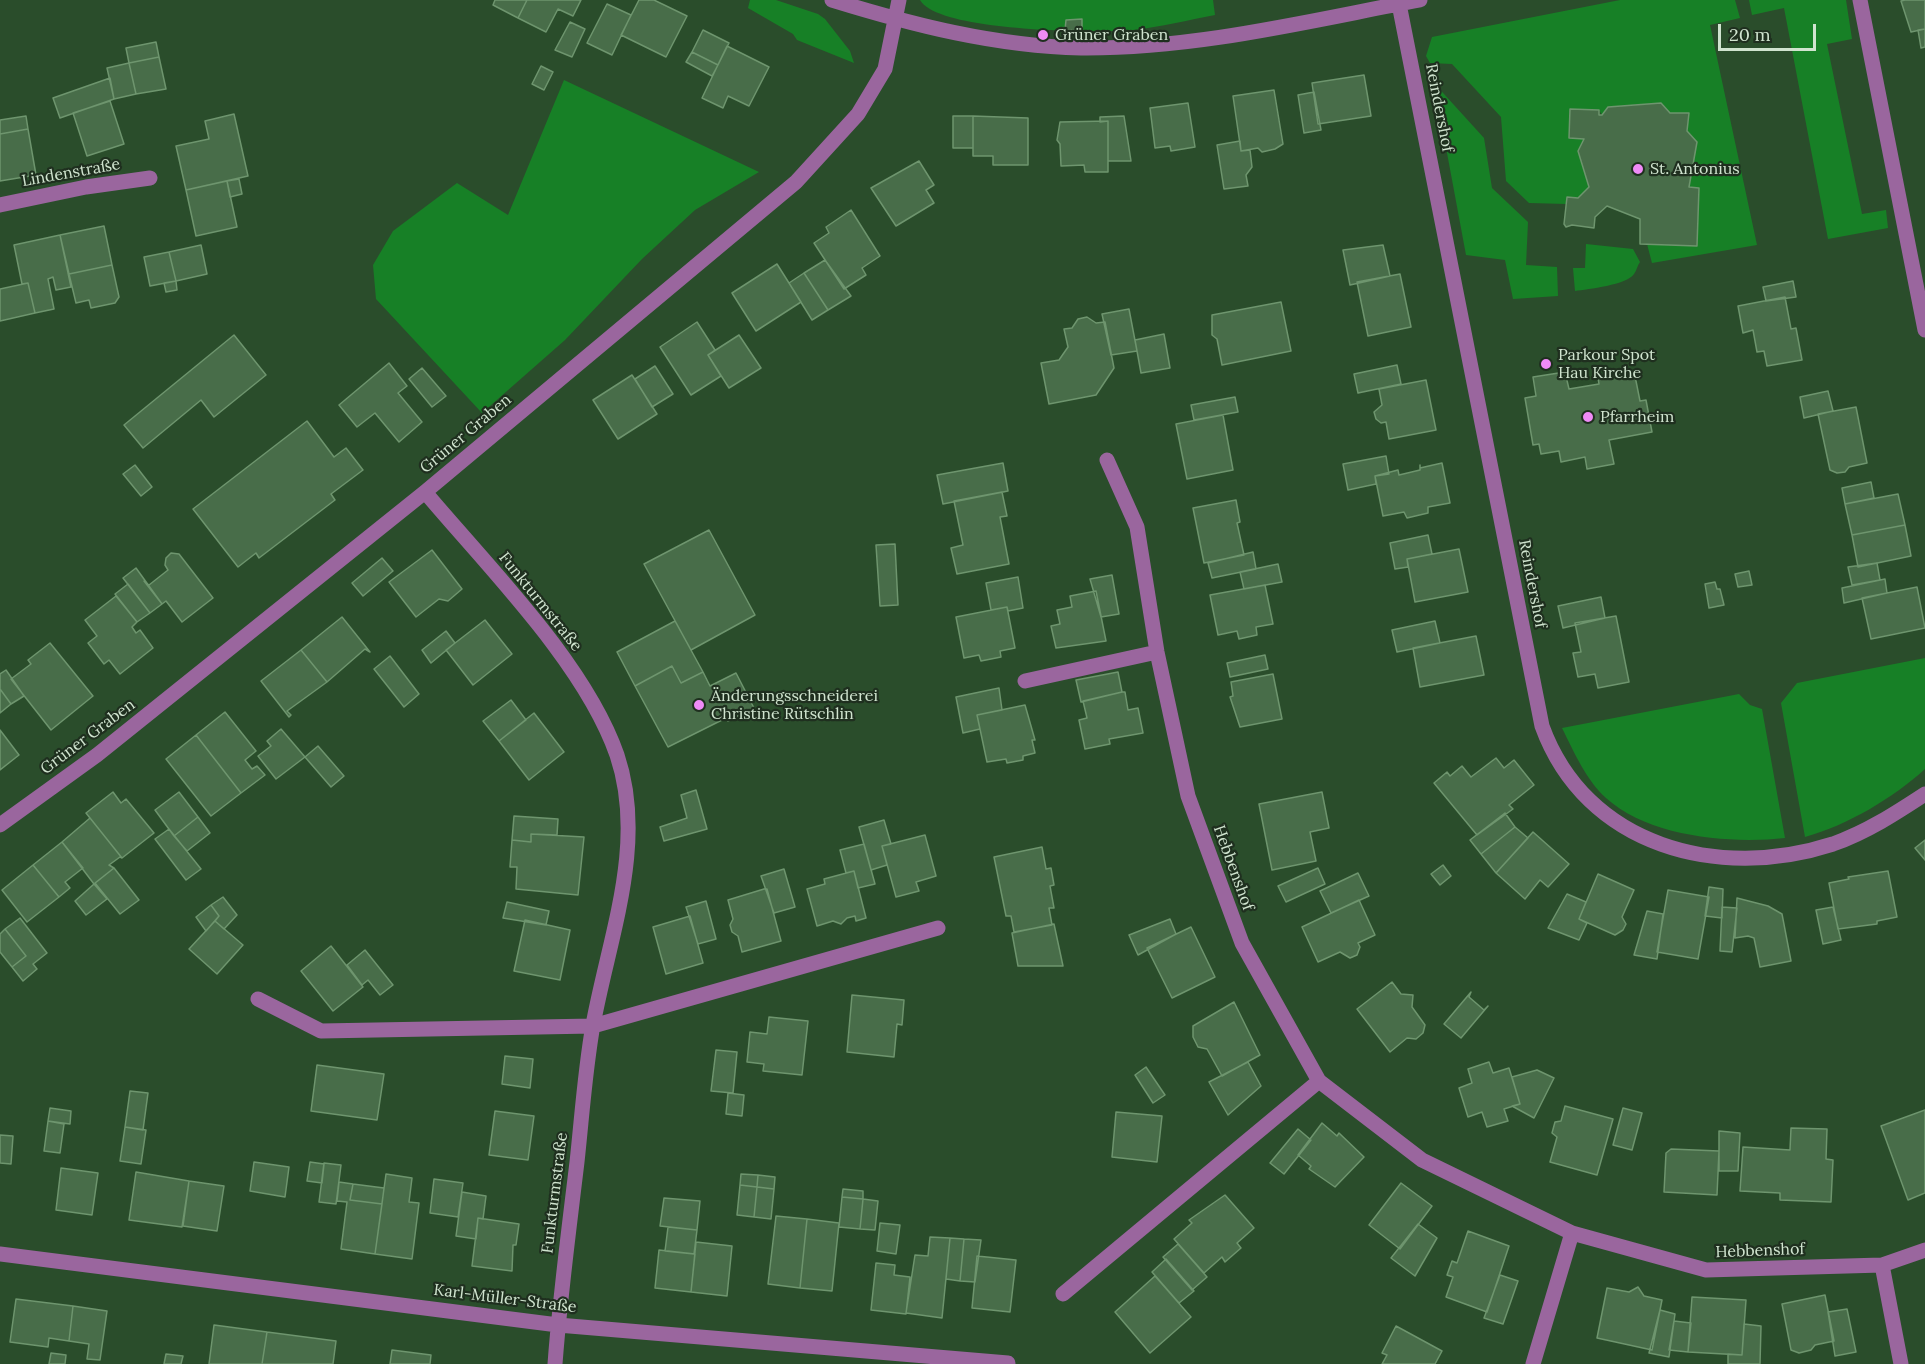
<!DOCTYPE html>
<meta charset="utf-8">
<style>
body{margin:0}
#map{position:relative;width:1925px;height:1364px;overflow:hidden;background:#2a4d2b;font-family:Lora,serif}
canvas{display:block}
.scale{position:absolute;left:1718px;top:24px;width:98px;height:27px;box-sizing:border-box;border:3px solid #d0e4cf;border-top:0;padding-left:8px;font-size:18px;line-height:21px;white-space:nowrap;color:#d0e4cf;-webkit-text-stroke:4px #1f2f1f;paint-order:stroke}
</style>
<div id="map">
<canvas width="1925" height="1364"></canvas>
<div class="scale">20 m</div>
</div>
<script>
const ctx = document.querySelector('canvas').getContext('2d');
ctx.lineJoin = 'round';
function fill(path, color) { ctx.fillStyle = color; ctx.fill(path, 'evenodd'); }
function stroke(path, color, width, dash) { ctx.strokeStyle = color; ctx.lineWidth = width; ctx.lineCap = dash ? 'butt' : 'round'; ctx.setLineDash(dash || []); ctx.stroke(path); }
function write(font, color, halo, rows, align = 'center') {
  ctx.font = font + ' Lora,serif'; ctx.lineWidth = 4.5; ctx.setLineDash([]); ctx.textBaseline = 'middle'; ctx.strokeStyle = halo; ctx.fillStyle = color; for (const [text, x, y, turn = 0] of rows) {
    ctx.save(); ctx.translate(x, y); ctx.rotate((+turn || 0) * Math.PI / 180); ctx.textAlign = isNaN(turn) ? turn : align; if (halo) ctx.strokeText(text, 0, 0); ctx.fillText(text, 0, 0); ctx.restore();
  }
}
fill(new Path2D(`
 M750 0H776L818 14 825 19 850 51 854 63 797 40 793 34 748 8Z
 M920 0H1213L1215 15C1188 20 1161 27 1133 30 1097 33 938 32 920 0Z
 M1620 0H1735L1740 18 1710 25 1757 245 1652 263 1647 244 1697 246 1699 188 1689 187 1696 142 1687 131 1689 113H1670L1660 103 1608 107 1602 115 1599 110 1569 138 1584 139 1578 151 1589 187 1578 198 1567 197V204L1529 203 1506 181 1501 117 1452 64 1430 63 1426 56 1432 37Z
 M1749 0H1846L1852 39 1827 44 1862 214 1886 210 1888 228 1828 239 1784 8 1752 15Z
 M564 80 759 172 695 210 642 259 565 340 482 413 376 299 373 265 393 231 457 183 508 215Z
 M1434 83 1484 138 1492 188 1528 222 1526 265 1557 267 1558 296 1513 299 1505 260 1466 255Z
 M1586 244 1633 249 1640 262C1637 266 1637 270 1634 274 1627 285 1588 289 1575 291L1573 268H1585Z
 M1925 658V769C1893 798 1848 825 1805 837L1781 703 1797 683Z
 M1739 694 1750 705 1762 709 1785 838C1730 844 1649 837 1606 798 1586 780 1574 752 1562 728Z`), '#178026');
const building = new Path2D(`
 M495 0H527L518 18 493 5Z
 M527 0H581L573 16 558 9 546 32 518 18Z
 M639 0H654L687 16 666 57 621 35Z
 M1905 0H1925V29L1911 32 1901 1Z
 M607 4 631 15 612 55 587 43Z
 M1082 19V31L1065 30 1066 20Z
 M570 22 585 29 572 57 555 50Z
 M1925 29V47L1921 48 1918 30Z
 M703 30 729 43 718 65 692 52Z
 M156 42 159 57 129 63 126 48Z
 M727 46 769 67 749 106 728 96 723 108 702 98Z
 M692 52 718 65 712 76 686 62Z
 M159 57 166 89 136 94 129 63Z
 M129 63 136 94 114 99 107 68Z
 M541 66 553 72 544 90 532 84Z
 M1364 75 1371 116 1318 124 1312 83Z
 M110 78 114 99 60 118 53 98Z
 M1274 90 1283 144 1275 149 1262 152 1258 148 1241 151 1233 96Z
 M1314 92 1321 130 1304 133 1298 95Z
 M110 101 124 144 87 156 73 113Z
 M1188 103 1195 147 1171 151 1170 146 1155 148 1150 108Z
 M1661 103 1670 113H1689L1687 131 1697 142 1689 187 1699 188 1697 246 1640 244V219L1607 206 1595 217 1594 228 1572 225 1566 227 1564 224 1567 197 1578 198 1589 187 1578 151 1584 139 1569 138 1570 109 1599 110V115H1602L1608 107Z
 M234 114 248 176 186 190 176 146 209 139 205 121Z
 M26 116 28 129 0 134V120Z
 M953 116H973V148H953Z
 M973 116 1028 118V165H993V156H973Z
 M1124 116 1131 161H1108V121L1100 122V117Z
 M1108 121V172H1085L1084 165 1061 166 1060 144 1057 140 1060 122Z
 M28 129 36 175 0 181V134Z
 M1240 141 1241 151 1250 150 1252 167 1246 175 1248 186 1224 189 1217 145Z
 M919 161 934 185 926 190 934 203 896 226 871 188Z
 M239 179 242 194 230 197 227 181Z
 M227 181 237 227 196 236 186 190Z
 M851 210 880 256 862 268 866 275 844 289 814 243 829 233 826 227Z
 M104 226 112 265 69 274 60 235Z
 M60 235 71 287 56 290 53 277 48 279 54 309 35 313 28 283 22 284 14 245Z
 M201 245 207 274 176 281 169 252Z
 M1383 245 1390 276 1350 285 1343 250Z
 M169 252 176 281 150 286 144 257Z
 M825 260 851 296 828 310 804 273Z
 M777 264 801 302 756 331 732 293Z
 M112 265 119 297 115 303 91 308 89 300 76 303 69 274Z
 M804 273 828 310 812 320 789 283Z
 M1400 274 1411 327 1368 336 1357 282Z
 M176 281 177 290 166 292 164 283Z
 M1793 281 1796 297 1766 301 1763 287Z
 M28 283 35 313 0 321V289Z
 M1785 297 1791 329 1796 328 1802 360 1767 366 1764 351 1757 352 1753 330 1743 333 1738 306Z
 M1281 302 1291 351 1222 365 1217 339 1212 335V315Z
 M1129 309 1137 351 1111 355 1102 314Z
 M1087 317 1096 323 1105 322 1114 368 1096 395 1049 404 1041 363 1059 360 1068 347 1064 329 1072 328 1078 319Z
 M697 322 715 350 708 355 721 376 691 395 660 347Z
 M1164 334 1170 368 1141 373 1135 340Z
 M234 335 266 375 214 417 201 400 143 448 124 425Z
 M739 335 761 368 729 388 708 355Z
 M389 363 407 386 398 393 422 422 399 442 375 413 357 427 339 405Z
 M1397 365 1401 384 1358 393 1354 374Z
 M655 366 673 394 652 407 635 379Z
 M422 368 446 396 432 407 409 379Z
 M1634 371 1640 401 1646 400 1652 432 1609 440 1614 464 1587 469 1585 457 1561 462 1559 451 1541 454 1539 444 1533 445 1525 398 1536 396 1533 377 1565 372 1569 389 1599 384 1598 378Z
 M632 375 657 414 618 439 593 400Z
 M1426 380 1436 430 1389 439 1386 422 1381 423 1376 419 1374 412 1382 405 1379 389Z
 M1828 391 1833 411 1804 418 1800 397Z
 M1235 397 1238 412 1194 420 1191 405Z
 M1856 407 1867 463 1849 467 1845 472 1837 473 1830 470 1818 414Z
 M1223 415 1233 470 1187 479 1176 424Z
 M307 421 334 457 346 448 363 470 331 494 335 500 259 558 256 553 238 567 193 509Z
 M1386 456 1389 474 1375 476 1376 484 1348 490 1343 464Z
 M1003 463 1008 491 943 504 937 475Z
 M1442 463 1450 503 1428 507V513L1407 518 1404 512 1383 516 1375 476 1398 470 1399 475 1420 470V465V468Z
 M135 465 152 487 141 496 123 474Z
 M1871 482 1874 498 1845 504 1842 488Z
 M1002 492 1007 516 1000 517 1009 564 957 574 951 548 963 545 954 501Z
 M1898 494 1905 525 1852 535 1845 504Z
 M1236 500 1240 522 1237 523 1244 555 1204 563 1193 508Z
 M1905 525 1911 556 1858 567 1852 535Z
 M709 530 755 615 691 650 644 564Z
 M1428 535 1432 554 1407 559 1408 567 1395 569 1390 543Z
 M895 544 898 605 880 606 876 545Z
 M1459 549 1468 592 1415 602 1407 559Z
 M432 550 462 589 448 601 439 599 416 617 389 582Z
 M1253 552 1256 569 1212 578 1208 563Z
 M171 553 179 554 213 598 182 622 166 601 162 604 144 581 149 585 168 570 165 565 166 558Z
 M382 558 393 571 363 596 352 583Z
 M1877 563 1880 580 1852 585 1848 567Z
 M1278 564 1282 582 1244 589 1240 572Z
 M136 568 162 604 150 613 123 578Z
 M1749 571 1752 585 1738 587 1735 574Z
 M1112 575 1119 614 1101 617 1090 579Z
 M1018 577 1023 608 1008 611 1007 607 991 610 986 583Z
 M1885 579 1887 593 1844 603 1842 588Z
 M1715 582 1717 589H1720L1724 605 1709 608 1705 584Z
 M128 584 150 613 137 622 115 594Z
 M1265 585 1273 624 1256 627 1257 635 1239 639 1237 631 1218 635 1210 595Z
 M1917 587 1925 628 1871 639 1862 598Z
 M1096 591 1106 641 1056 648 1051 626 1060 624 1057 610 1072 607 1070 596Z
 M116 596 137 622 132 627 136 633 140 630 153 648 120 674 109 660 104 664 88 643 97 636 85 620Z
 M1601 597 1605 618 1563 628 1558 606Z
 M1007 607 1015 648 1000 651 1001 657 981 661 979 655 964 658 956 617Z
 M1616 616 1629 682 1598 688 1595 674 1578 677 1573 653 1581 652 1575 623Z
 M342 617 370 652 365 649 327 682 301 650Z
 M485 620 512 654 473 685 446 650Z
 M675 621 703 672 681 683 672 666 635 686 617 652Z
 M1435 621 1440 643 1397 652 1392 630Z
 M446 631 455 643 431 663 422 650Z
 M1476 636 1484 675 1420 687 1413 648Z
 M50 643 93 696 51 730 11 679 31 664 28 660Z
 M301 650 327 682 287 711 291 715 289 717 261 681Z
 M1265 655 1268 669 1230 677 1227 663Z
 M390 656 419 694 404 707 374 669Z
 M672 666 681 683 703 672 710 686 736 673 754 708 728 721 726 718 668 747 635 686Z
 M6 670 24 696 11 704 0 689V674Z
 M1118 672 1122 692 1081 702 1076 680Z
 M1273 674 1282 719 1240 727 1230 697 1233 696 1231 682Z
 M999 688 1002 710 977 715 980 729 963 733 956 697Z
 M0 689 11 704 0 713Z
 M1122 692H1125L1128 710 1138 708 1143 733 1109 739 1110 744 1085 749 1079 720 1087 718 1083 701Z
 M511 700 526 720 499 741 483 721Z
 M1025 705 1035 740H1032L1035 753 1023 756V760L1007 763 1006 759 987 762 977 715Z
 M225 712 256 751 245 760 252 769 257 766 265 775 241 793 196 735Z
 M534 713 564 752 529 780 499 741Z
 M281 729 305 757 276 779 258 756 271 746 267 741Z
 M0 730 19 755 0 770Z
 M196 735 241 793 211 816 166 759Z
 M318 746 344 776 331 787 305 757Z
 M1496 758 1504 768 1514 760 1534 785 1509 805 1513 809 1477 835 1434 783 1447 772 1450 776 1462 766 1471 777Z
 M696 790 707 829 664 841 660 827 687 818 681 795Z
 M113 792 121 803 126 799 154 833 122 858 86 813Z
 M179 792 198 817 174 836 155 810Z
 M1322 792 1329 828 1310 832 1316 861 1272 870 1259 804Z
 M1505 813 1515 827 1481 854 1470 840Z
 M514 816 558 819 557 835 531 834V842L512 840Z
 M198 817 210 833 187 851 174 836Z
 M90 818 122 858 120 857 109 865 114 868 94 884 62 842Z
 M884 820 891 844 882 846 887 865 871 870 859 827Z
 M1515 827 1528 838 1496 873 1481 854Z
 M169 829 201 869 186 880 155 839Z
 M1533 832 1569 864 1548 887 1540 880 1525 899 1496 873Z
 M531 834 584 837 578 895 516 889 517 867H510L512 840 531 842Z
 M925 835 936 876 916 882 919 891 896 897 882 846Z
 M1925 840V860L1915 848Z
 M62 842 83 868 65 882 70 888 59 897 33 865Z
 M864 844 875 884 858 888 854 871 846 873 840 850Z
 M1042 847 1046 869 1051 868 1054 885 1050 886 1054 908H1049L1052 925 1014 932 1011 916H1006L994 857Z
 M33 865 59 897 27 922 2 890Z
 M1443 865 1451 876 1440 885 1431 874Z
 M114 868 139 900 120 914 95 883Z
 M1318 868 1325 884 1286 902 1278 886Z
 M784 869 795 907 774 913 761 876Z
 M854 871 866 918 856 921 855 916 847 918 841 924 833 921 817 926 807 889 825 884 824 879Z
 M1888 871 1897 917 1877 921V924L1838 929 1829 883 1849 879 1848 877Z
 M1358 873 1369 896 1331 913 1320 891Z
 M1598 874 1634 890 1622 917 1626 924 1623 930 1615 935 1579 919Z
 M94 884 107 899 86 915 75 901Z
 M1709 887 1723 889 1722 918 1705 916Z
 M764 889H767L781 941 742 952 738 936 732 932 730 925 733 919 728 900Z
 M1668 890 1709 897 1698 959 1657 952Z
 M1567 894 1586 902 1579 919 1587 923 1579 940 1548 928Z
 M223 897 237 915 224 929 215 921 219 916 211 905Z
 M1737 898 1768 906 1782 914 1791 961 1760 967 1754 938 1748 936 1735 938Z
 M1359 900 1375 935 1358 943 1360 947 1357 955 1350 958 1340 952 1318 962 1302 927Z
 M706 901 716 939 698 944 686 907Z
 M507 902 549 911 546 925 503 918Z
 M211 905 219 916 206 931 196 917Z
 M1722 907 1737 908 1732 952 1720 951Z
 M1833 907 1841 940 1823 944 1816 910Z
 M1647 911 1663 914 1657 959 1634 955Z
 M690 916 703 963 666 974 653 927Z
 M20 918 47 953 33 964 37 969 23 981 12 967 26 956 5 929Z
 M1170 919 1176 934 1138 955 1129 935Z
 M525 920 570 930 560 980 514 971Z
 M215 921 243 945 217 974 189 949Z
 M1054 924 1063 966H1018L1012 933Z
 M1191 927 1215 977 1172 998 1147 948Z
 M5 929 26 956 12 967 0 952V934Z
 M331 946 363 987 333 1011 301 971Z
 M365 950 393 985 380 995 368 980 362 985 347 965Z
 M1392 982 1401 994 1413 995 1412 1007 1425 1025 1423 1033 1416 1039 1407 1038 1390 1052 1357 1009Z
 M1471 992 1469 997 1484 1010 1488 1006 1461 1038 1444 1024Z
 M852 995 904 1000 902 1025 897 1024 894 1057 847 1052Z
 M1234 1002 1260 1055 1222 1076 1207 1049 1198 1047 1193 1037V1026Z
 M769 1017 808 1021 802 1075 763 1071 764 1064 747 1062 750 1032 767 1034Z
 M716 1050 737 1052 733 1093 711 1091Z
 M505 1056 533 1059 530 1088 502 1084Z
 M1248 1062 1261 1086 1228 1115 1209 1082Z
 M1489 1062 1493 1073 1509 1068 1520 1104 1504 1109 1508 1121 1487 1127 1482 1112 1468 1117 1459 1088 1472 1083 1468 1069Z
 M317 1065 384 1074 377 1120 311 1111Z
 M1146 1067 1165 1095 1153 1103 1135 1075Z
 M1537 1070 1554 1078 1534 1118 1512 1106 1520 1104 1512 1077Z
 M130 1091 148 1093 143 1130 125 1127Z
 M728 1093 744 1095 742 1116 726 1114Z
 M1565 1106 1613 1119 1597 1175 1550 1162 1557 1137 1552 1133 1555 1122 1561 1121Z
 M50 1108 71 1111 70 1124 48 1121Z
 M1623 1108 1642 1113 1632 1150 1613 1145Z
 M1925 1110V1193L1908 1200 1881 1126Z
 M495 1111 534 1116 528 1160 489 1155Z
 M1116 1112 1162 1116 1157 1162 1112 1157Z
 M48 1121 64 1124 60 1153 44 1151Z
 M1322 1123 1337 1136 1339 1133 1364 1157 1335 1187 1309 1169 1311 1166 1298 1155Z
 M125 1127 146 1130 141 1164 120 1161Z
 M1791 1128 1827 1129 1826 1159 1833 1160 1831 1202 1780 1200V1193L1740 1191 1743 1147 1790 1150Z
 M1298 1129 1311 1140 1284 1174 1270 1163Z
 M1719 1131 1740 1133 1738 1171H1719Z
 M0 1135 13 1136 11 1164 0 1163Z
 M1671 1149 1719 1151 1717 1195 1664 1192 1666 1153Z
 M254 1162 289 1167 285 1197 250 1191Z
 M310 1162 324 1164 322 1183 307 1181Z
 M324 1163 341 1165 336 1204 319 1202Z
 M61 1168 98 1173 92 1215 56 1210Z
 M136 1172 189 1181 182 1227 129 1220Z
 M386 1174 412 1178 409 1202 419 1203 412 1259 375 1254Z
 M741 1174 758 1175 757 1187 740 1185Z
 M758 1175 775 1177 774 1189 757 1187Z
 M434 1179 463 1183 458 1217 430 1213Z
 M189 1181 224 1186 217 1231 183 1226Z
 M339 1182 353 1184 350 1200 382 1204 375 1254 341 1249 347 1202 337 1201Z
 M1401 1183 1432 1206 1400 1249 1369 1225Z
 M353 1184 384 1188 382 1204 350 1200Z
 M740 1185 757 1187 754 1217 737 1215Z
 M757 1187 774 1189 771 1219 754 1217Z
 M843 1189 863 1191V1199L842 1197Z
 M462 1192 486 1196 483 1219 478 1218 476 1239 456 1236Z
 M1225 1195 1254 1228 1237 1243 1241 1248 1225 1262 1222 1257 1204 1273 1174 1239 1192 1223 1189 1220Z
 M842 1197 863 1199 860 1229 839 1227Z
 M664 1198 700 1201 697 1230 660 1226Z
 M863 1199 878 1201 875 1230 860 1229Z
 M776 1216 807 1219 800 1288 768 1284Z
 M478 1218 519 1224 516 1245H513L512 1271 472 1266Z
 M807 1219 839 1223 832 1291 800 1288Z
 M880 1223 900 1225 896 1254 877 1251Z
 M1418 1224 1437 1238 1415 1276 1391 1258Z
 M668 1227 697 1230 694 1254 665 1251Z
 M1468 1231 1509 1246 1487 1312 1446 1297 1453 1277 1447 1275 1452 1261 1457 1263Z
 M930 1237 950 1238 942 1318 906 1313 915 1255 928 1256Z
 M950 1238 964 1239 960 1281 946 1279Z
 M964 1239 981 1240 975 1282 960 1281Z
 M696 1242 732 1246 727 1296 691 1292Z
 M1178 1244 1207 1277 1192 1290 1163 1257Z
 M659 1250 695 1254 691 1292 655 1288Z
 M977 1256 1016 1260 1010 1312 972 1308Z
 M1166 1259 1194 1291 1179 1303 1152 1272Z
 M876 1263 895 1265 894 1275 910 1277 906 1314 871 1310Z
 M1500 1275 1518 1281 1503 1324 1484 1318Z
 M1155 1276 1191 1317 1150 1353 1115 1312Z
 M1638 1287 1644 1296 1662 1300 1652 1350 1597 1338 1607 1288 1629 1292Z
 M1825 1295 1834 1341 1815 1345 1811 1350 1799 1353 1791 1350 1782 1304Z
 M1692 1297 1746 1300 1742 1355 1688 1352Z
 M16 1299 73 1306 69 1341 49 1338 48 1347 10 1342Z
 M73 1306 107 1311 100 1360 87 1359 89 1344 69 1341Z
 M1847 1309 1856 1352 1835 1356 1828 1312Z
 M1660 1310 1675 1314 1669 1357 1649 1353Z
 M1674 1321 1691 1323 1688 1352 1669 1350Z
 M1744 1324 1761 1326 1760 1364H1728V1354L1742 1355Z
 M214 1325 267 1332 262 1364H209Z
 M1396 1326 1442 1351 1435 1364H1382L1387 1355 1382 1353Z
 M267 1332 336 1341 333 1364H262Z
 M392 1350 431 1355 430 1364H390Z
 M51 1353 66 1355 65 1364H49Z
 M166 1354 183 1356 181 1364H164Z`);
fill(building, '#486d49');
stroke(building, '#6e956e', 1.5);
stroke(new Path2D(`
 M832 0C913 25 995 46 1081 48 1196 49 1308 21 1420 0
 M1860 0 1925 330
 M1399 4 1542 726C1586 847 1719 881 1833 844 1867 832 1896 813 1925 794
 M0 205 86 187 150 178
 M1107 460 1137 527 1157 652 1188 796 1242 943 1319 1081 1422 1160 1572 1233 1706 1270 1882 1265 1925 1250
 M425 492C488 567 585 663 617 755 647 844 609 937 593 1025 585 1070 582 1116 577 1162 569 1229 560 1296 555 1364
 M1025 681 1157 652
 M0 825 97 755 425 492 796 182 858 114 885 69 899 0
 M258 999 321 1031 593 1026 938 928
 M0 1254 558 1325 1008 1363
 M1882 1265 1901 1364
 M1063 1294 1319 1081
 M1533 1364 1572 1233`), '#9a669e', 15);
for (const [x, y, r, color] of [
 [1043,35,6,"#ef8bf6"],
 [1638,169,6,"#ef8bf6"],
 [1546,364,6,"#ef8bf6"],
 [1588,417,6,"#ef8bf6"],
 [699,705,6,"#ef8bf6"]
]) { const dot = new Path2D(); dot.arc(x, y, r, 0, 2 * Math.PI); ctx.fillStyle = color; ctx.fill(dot); stroke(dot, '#1f2f1f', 2); }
write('16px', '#d0e4cf', '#1f2f1f', [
 ["Grüner Graben",1055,35],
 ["St. Antonius",1650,169],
 ["Parkour Spot",1558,355],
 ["Hau Kirche",1558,373],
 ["Pfarrheim",1600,417],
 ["Änderungsschneiderei",711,696],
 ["Christine Rütschlin",711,714]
], 'left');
write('16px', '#d0e4cf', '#1f2f1f', [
 ["Reindershof",1439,108,79],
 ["Lindenstraße",71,173,-10],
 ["Grüner Graben",466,434,-40],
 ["Reindershof",1532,584,79],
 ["Funkturmstraße",540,602,51],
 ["Grüner Graben",88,737,-37],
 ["Hebbenshof",1233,868,70],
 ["Funkturmstraße",555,1193,-83],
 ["Hebbenshof",1760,1251,-2],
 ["Karl-Müller-Straße",505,1299,7]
]);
</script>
